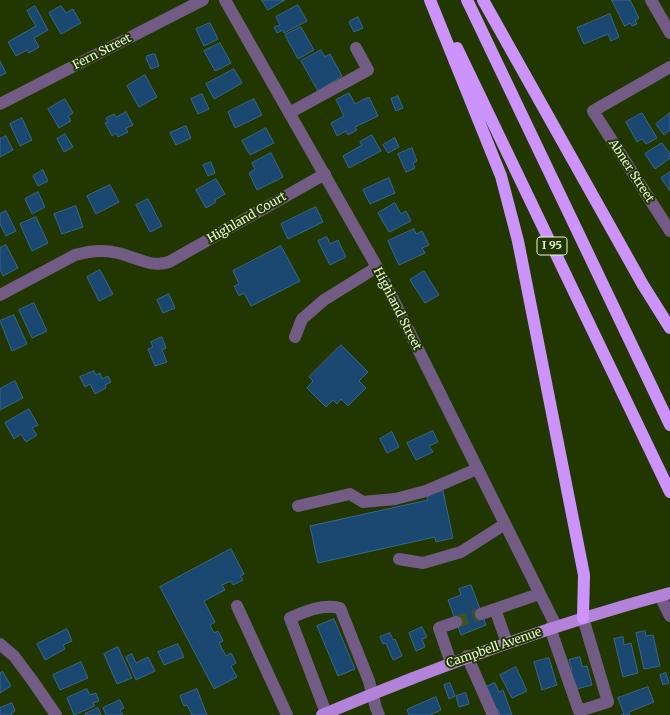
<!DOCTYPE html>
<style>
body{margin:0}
canvas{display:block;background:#223700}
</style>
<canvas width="670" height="715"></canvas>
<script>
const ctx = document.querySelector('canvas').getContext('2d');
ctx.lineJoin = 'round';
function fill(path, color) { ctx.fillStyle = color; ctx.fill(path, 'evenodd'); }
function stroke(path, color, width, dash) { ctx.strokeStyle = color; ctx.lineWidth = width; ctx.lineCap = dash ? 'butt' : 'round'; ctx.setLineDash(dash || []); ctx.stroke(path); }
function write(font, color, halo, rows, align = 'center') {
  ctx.font = font + ' Merriweather,serif'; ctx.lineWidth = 4; ctx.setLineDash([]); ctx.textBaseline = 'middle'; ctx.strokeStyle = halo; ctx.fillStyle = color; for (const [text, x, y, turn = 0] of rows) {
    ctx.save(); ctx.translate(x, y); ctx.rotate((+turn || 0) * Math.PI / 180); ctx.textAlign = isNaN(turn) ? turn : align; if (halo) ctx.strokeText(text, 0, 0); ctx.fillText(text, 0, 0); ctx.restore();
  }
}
const building = new Path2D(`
 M262 0H285L268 10Z
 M612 0H630L639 18 635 21 637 24 632 26 630 23 625 26Z
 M298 5 307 21 284 33 283 30 277 33 274 27 280 25 276 17Z
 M35 6 48 30 34 38 39 47 29 53 27 50 16 56 8 42 36 26 27 11Z
 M61 6 66 13 73 9 81 23 61 34 49 13Z
 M610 14 619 37 611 41 608 34 584 44 577 28Z
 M358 17 363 28 354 32 349 22Z
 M210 23 218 39 204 46 196 29Z
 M301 27 314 50 298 59 285 35Z
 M220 43 231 63 215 71 204 51Z
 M321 50 325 57 330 54 342 76 318 91 301 61Z
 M155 54 159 66 151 69 146 58 147 56Z
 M0 61 6 73 0 76Z
 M234 69 242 83 214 99 206 84Z
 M145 75 157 97 139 107 127 86Z
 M349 93 355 104 369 97 378 116 355 127 357 130 348 135 346 131 337 136 331 123 344 116 336 100Z
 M202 94 209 109 198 114 191 99Z
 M398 96 403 108 396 111 391 99Z
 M65 99 73 113 68 116 71 121 59 128 48 109Z
 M254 99 262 115 235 128 228 112Z
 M126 112 133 125 126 128 128 132 118 137 116 133 112 136 105 123 108 122 106 118 114 114 116 117Z
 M642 113 657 138 646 144 642 139 637 142 626 122Z
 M670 113V130L664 135 656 124Z
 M22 118 32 140 20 146 10 124Z
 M186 126 191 138 176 145 170 133Z
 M266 128 274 143 250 155 242 141Z
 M65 134 73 147 64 152 57 139Z
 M372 135 381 151 349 168 343 156 362 145 360 142Z
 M6 136 13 150 0 157V139Z
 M395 138 399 147 388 153 383 145Z
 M662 143 670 154V158L655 169 645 154Z
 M412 148 417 161 413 163 415 168 406 172 398 154Z
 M271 153 283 177 257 190 249 173 255 169 252 163Z
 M211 162 215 173 208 176 203 165Z
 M43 170 48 181 38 186 33 176Z
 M670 172V191L661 178Z
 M389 178 395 193 370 204 363 190Z
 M216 179 225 194 215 200 216 202 206 208 196 190Z
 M110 185 119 202 96 214 87 196Z
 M38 192 45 207 32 214 25 199Z
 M148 199 162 226 150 232 136 205Z
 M395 203 401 214 406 211 411 221 389 232 378 213Z
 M76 206 83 227 62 234 54 214Z
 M316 207 323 222 288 239 281 224Z
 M6 211 16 231 6 236 0 224V214Z
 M36 217 48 243 32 251 20 224Z
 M414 229 416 234 422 231 429 245 422 248 425 253 399 265 388 241Z
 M327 237 330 244 338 240 346 257 330 265 318 241Z
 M6 245 18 268 3 276 0 269V248Z
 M281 246 300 281 251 306 244 293 239 296 234 286 239 284 233 271Z
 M100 270 113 294 99 301 87 277Z
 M424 271 439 295 425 303 410 280Z
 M169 294 175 308 163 313 157 300Z
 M34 303 47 331 32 338 19 310Z
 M14 315 27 344 12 351 0 321Z
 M162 337 166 348 162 350 167 362 155 366 148 349 153 347 151 342Z
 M341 345 368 372 359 381 366 388 348 406 341 399 337 404 333 400 326 407 307 388 313 381 309 377Z
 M94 371 96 375 100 373 102 379 108 376 111 382 105 385 106 388 95 394 90 384 85 387 80 377Z
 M15 381 23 398 0 410V389Z
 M29 409 38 425 32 428 37 435 26 442 21 434 14 439 5 423Z
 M433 431 438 442 429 446 433 452 416 460 407 443Z
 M392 432 399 447 387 453 380 439Z
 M443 491 453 538 436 542 435 537 318 563 310 526 428 500 427 494Z
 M231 549 244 574 240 576 243 580 233 585 231 581 222 585 225 590 204 601 215 622 210 625 214 633 218 631 223 641 219 643 226 656 231 653 236 663 231 666 237 677 214 689 160 587Z
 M471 585 486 625 461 635 448 600 461 595 459 589Z
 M334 619 355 669 338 676 317 626Z
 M422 627 427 637 422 639 425 647 416 651 409 633Z
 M67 629 72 641 63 645 65 649 45 660 37 644Z
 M645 631 646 636 653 635 660 666 644 669 636 633Z
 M390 633 393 640 395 639 402 656 393 660 386 643 383 644 380 637Z
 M623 637 624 645 631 643 638 673 623 677 614 639Z
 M178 644 184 657 164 665 158 652Z
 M118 647 132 678 117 684 104 654Z
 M132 654 136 663 148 657 155 671 136 680 126 657Z
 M580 657 582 667 587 666 592 685 573 690 568 671 572 670 569 660Z
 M549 658 557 685 542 690 534 662Z
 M81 662 88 678 60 690 53 675Z
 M516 667 527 691 512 698 500 675Z
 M3 672 11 686 0 693V673Z
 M666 673 669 683 663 685 660 675Z
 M450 683 455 696 449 699 444 685Z
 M495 683 499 692 503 690 512 715H500L498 709 492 711 483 688Z
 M648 687 654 702 629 712 630 715H621L624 714 618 698Z
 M87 689 90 695 96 693 99 701 93 703 95 706 74 715 67 698Z
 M197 689 207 715H192L187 705 184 706 180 696Z
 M466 693 469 704 459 707 456 696Z
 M436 697 441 710 430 715H409L407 710 408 709Z
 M120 700 124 708 120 710 123 715H106L103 708Z
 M12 703 15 711 11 713 12 715H0V708Z
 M98 708 101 715H86L85 714Z`);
fill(building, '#1b4871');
stroke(building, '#396590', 1);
stroke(new Path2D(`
 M456 622 481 614`), '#405421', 12, [12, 6]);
stroke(new Path2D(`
 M225 0 377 267 556 626
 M651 0 670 33
 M670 67 593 111 670 231
 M0 104 203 0
 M289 113 368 70 356 48
 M0 295 75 255C89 251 103 249 118 253 135 257 151 268 169 262L325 174
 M295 337 302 319 324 300 377 267
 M298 506 350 494 363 502 395 499 426 491 477 469
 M399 559 423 563 461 552 505 524
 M660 596 670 616
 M237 606 287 715
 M495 609 507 643
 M481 614 539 594
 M550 628 579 711 608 702 583 618
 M0 644 14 656 32 680 56 715
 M467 656 493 715
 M451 663 439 628 456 622
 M326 713 290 618C306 611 322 604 340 608L369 681 376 708 379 715`), '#725b85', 12);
stroke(new Path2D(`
 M322 715C435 667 551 625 670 593`), '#b383da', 12);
stroke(new Path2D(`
 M430 0 501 176 518 241 584 575 583 618
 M467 0 670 425
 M483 0 643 285 670 328
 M457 48 670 492`), '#cd93fc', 12);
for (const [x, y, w] of [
 [552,246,30]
]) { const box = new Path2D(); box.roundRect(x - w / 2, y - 9, w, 18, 3); ctx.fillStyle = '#223700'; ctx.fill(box); stroke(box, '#ebf9db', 1); }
write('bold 11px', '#ebf9db', null, [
 ["I 95",552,246]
]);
write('12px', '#ebf9db', '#223700', [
 ["Fern Street",102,52,-27],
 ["Abner Street",631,171,57],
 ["Highland Court",247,218,-30],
 ["Highland Street",397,309,63],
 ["Campbell Avenue",494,648,-19]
]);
</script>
